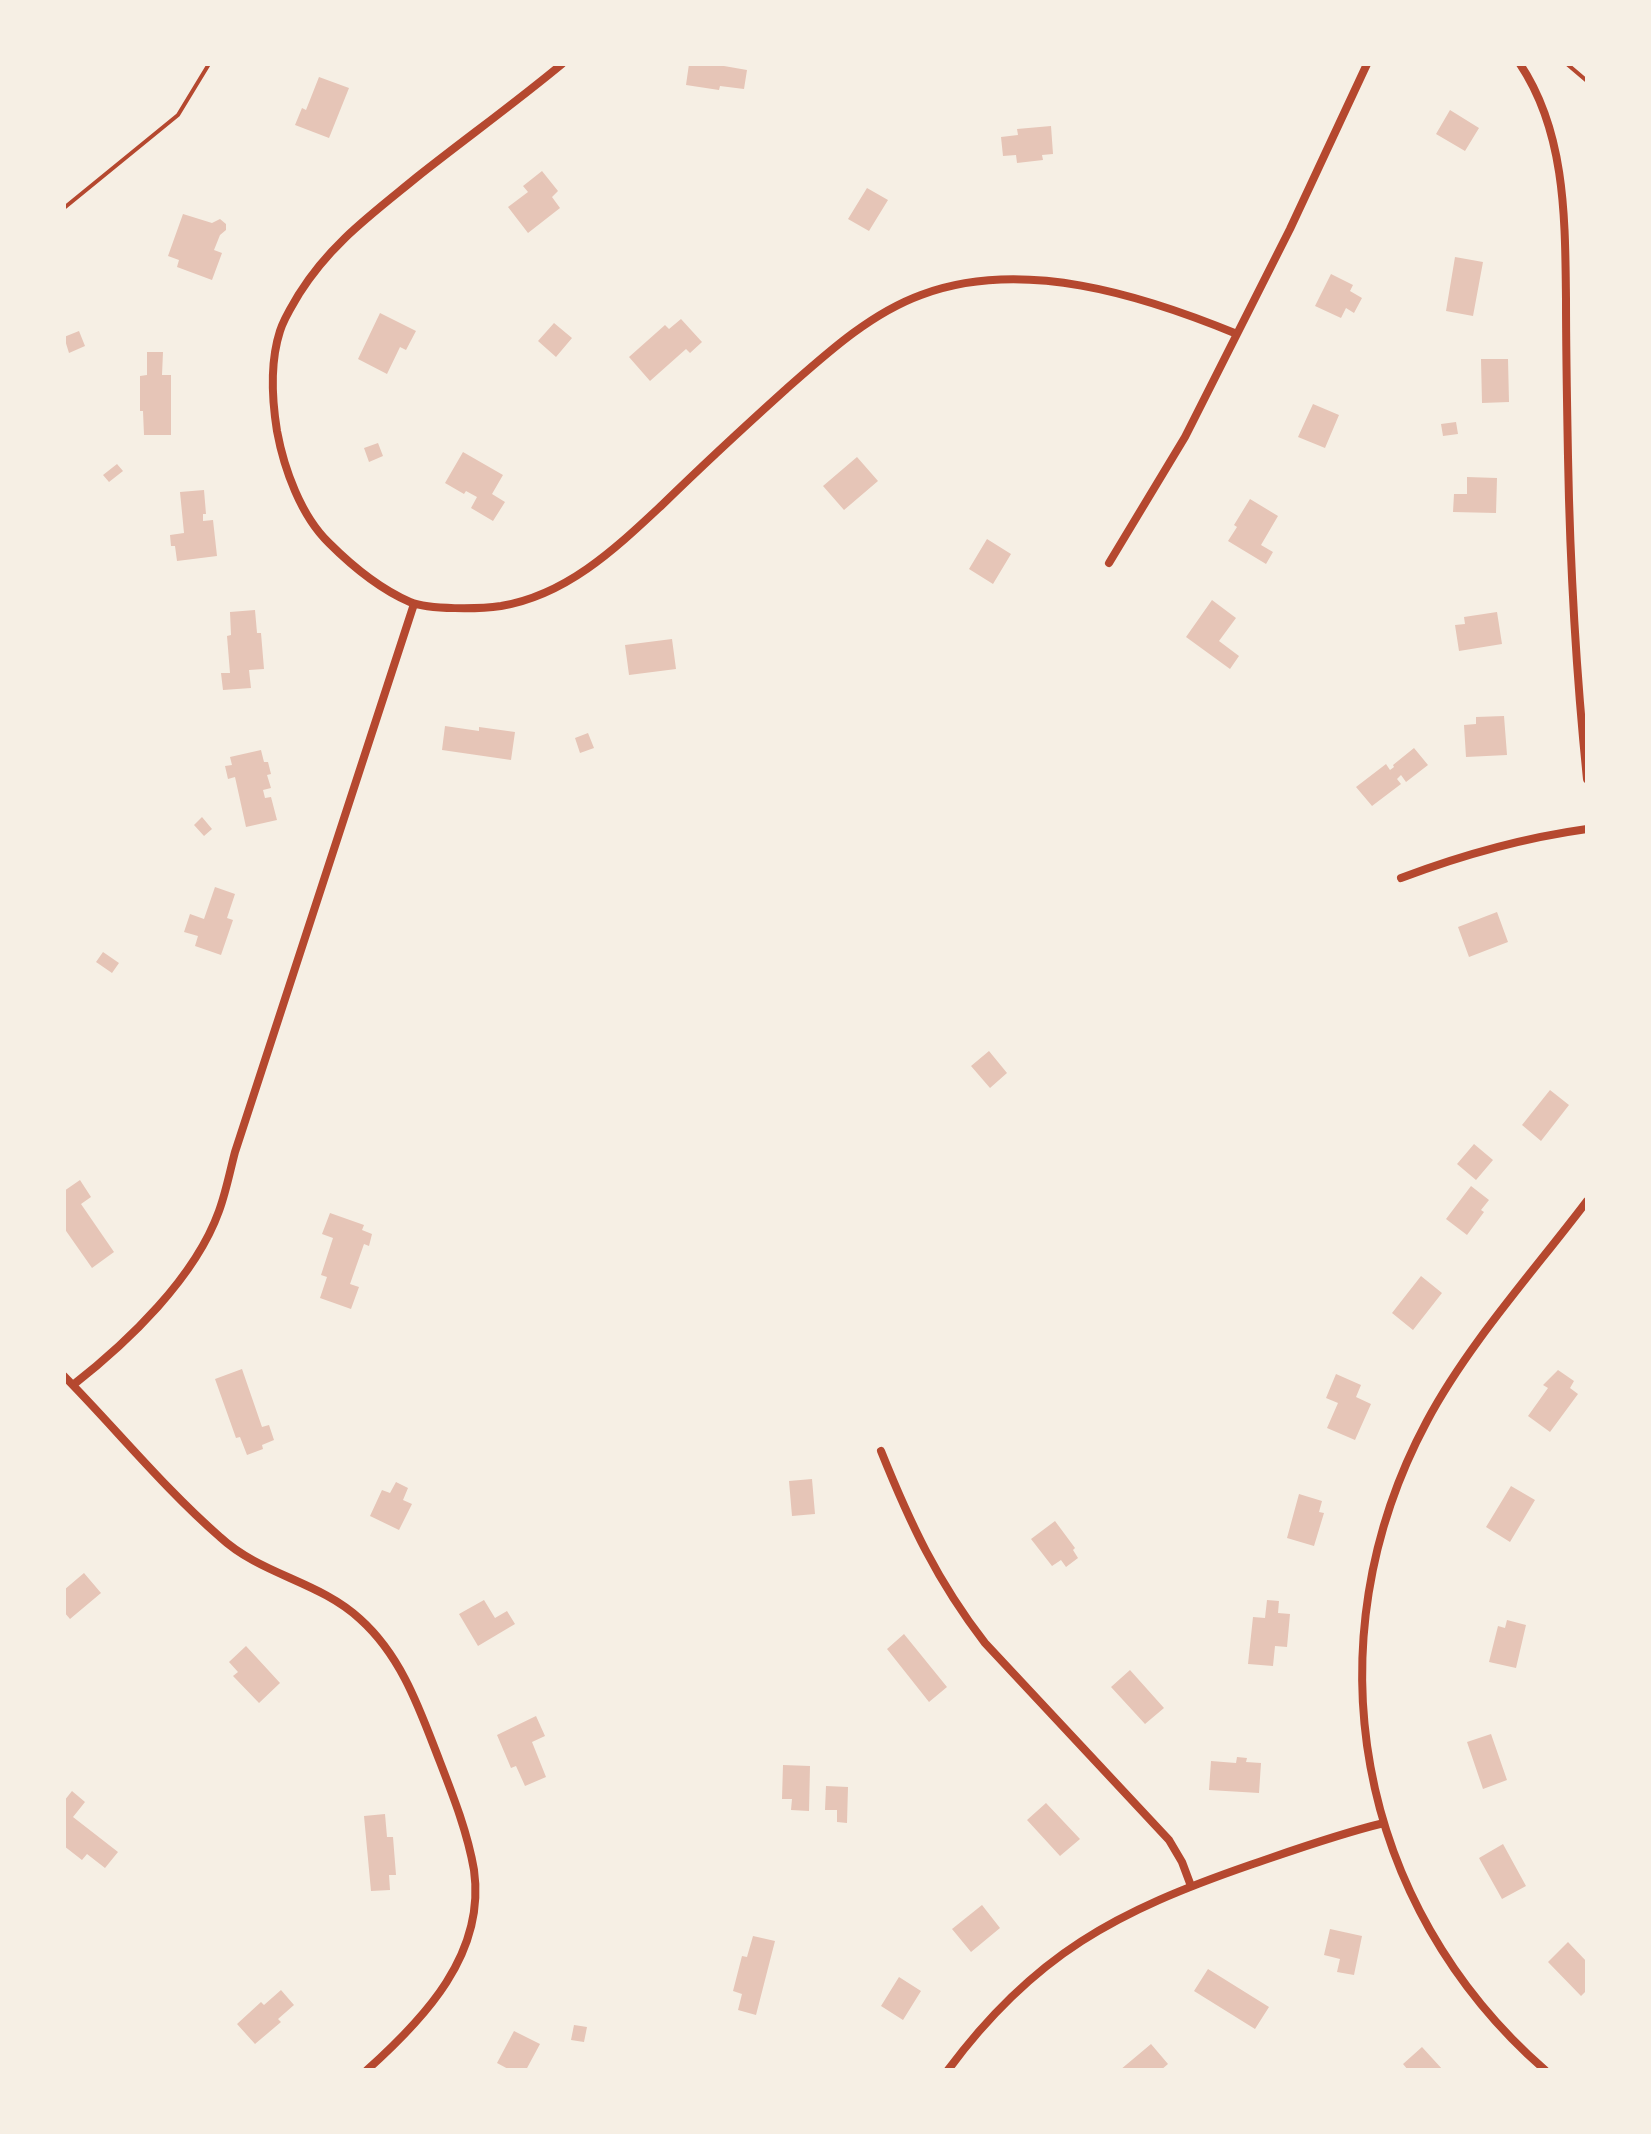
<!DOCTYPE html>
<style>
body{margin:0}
#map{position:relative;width:1651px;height:2134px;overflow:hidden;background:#f6efe4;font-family:"Fira Sans",sans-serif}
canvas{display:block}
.frame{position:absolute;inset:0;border:66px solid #f6efe4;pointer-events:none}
</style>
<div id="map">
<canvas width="1651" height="2134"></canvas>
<div class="frame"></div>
</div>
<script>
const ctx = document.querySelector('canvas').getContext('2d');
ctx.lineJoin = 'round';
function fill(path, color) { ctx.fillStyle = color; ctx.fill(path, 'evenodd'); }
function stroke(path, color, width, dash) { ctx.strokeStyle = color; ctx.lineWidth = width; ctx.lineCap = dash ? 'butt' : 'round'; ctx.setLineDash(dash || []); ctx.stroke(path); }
fill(new Path2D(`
 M689 64H724V66L747 70 744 89 720 86 719 90 686 85Z
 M319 77 349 88 329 138 295 125 302 108 306 110Z
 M1450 110 1479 128 1465 151 1436 134Z
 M1051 126 1053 154 1042 155 1043 160 1017 163 1016 155 1003 156 1001 137 1018 135 1017 129Z
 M542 171 558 191 552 197 560 208 528 233 508 207 528 192 523 186Z
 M867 188 888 200 869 231 848 219Z
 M183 214 212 223 220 219 226 224V230L220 235 214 250 222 253 212 280 177 267 179 260 168 256Z
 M1455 257 1483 262 1473 316 1446 311Z
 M1331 274 1353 285 1350 291 1362 298 1354 313 1346 308 1341 318 1315 306Z
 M380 313 416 331 406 350 400 347 387 374 358 359Z
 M681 319 702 342 690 353 686 349 650 381 629 357 665 325 669 329Z
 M554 323 572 338 556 357 538 341Z
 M79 331 85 346 69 353 64 337Z
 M147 352H163L162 375H171V435H144L143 411H140V376L147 375Z
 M1481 359H1508L1509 402 1482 403Z
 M1313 404 1339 415 1325 448 1298 437Z
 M1456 422 1458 434 1443 436 1441 424Z
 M378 443 383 456 369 462 364 448Z
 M463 452 503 475 492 494 505 502 493 521 471 508 477 497 466 491 464 494 445 483Z
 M857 457 878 481 844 510 823 486Z
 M117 464 123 471 109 482 103 475Z
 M1467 477 1497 478 1496 513 1453 512 1454 494H1467Z
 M204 490 206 514H203V521L213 520 217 556 177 561 175 546H171L170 535 184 533 180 492Z
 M1250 499 1278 516 1261 545 1273 552 1266 564 1228 541 1237 527 1234 525Z
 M987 539 1011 554 993 584 969 569Z
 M1212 600 1236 618 1219 641 1239 656 1230 669 1186 637Z
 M255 610 257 633H261L264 669 249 670 251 688 223 690 221 673H230L227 636 231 635 230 612Z
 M1497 612 1502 644 1459 651 1455 625 1465 624 1464 617Z
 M672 639 676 669 629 675 625 645Z
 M1504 716 1507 755 1466 757 1464 725 1476 724V717Z
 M445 726 479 731V727L515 732 511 760 442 750Z
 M588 733 594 748 580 753 575 738Z
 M1414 748 1428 765 1406 782 1401 775 1397 779 1401 784 1372 806 1356 787 1386 764 1390 770 1394 767 1393 765Z
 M261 750 264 762H268L271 774 267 775 271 788 263 790 265 798 271 797 277 820 246 827 235 777 228 779 225 766 232 765 230 757Z
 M202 817 212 829 204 836 194 825Z
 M215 887 235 894 227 918 233 920 221 955 195 946 198 936 184 932 190 914 204 919Z
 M1497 912 1508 942 1469 957 1458 927Z
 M103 952 119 963 112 973 96 962Z
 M989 1051 1007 1073 990 1088 971 1066Z
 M1550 1090 1569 1105 1541 1141 1522 1125Z
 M1474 1144 1493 1160 1476 1180 1457 1164Z
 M80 1180 91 1197 81 1204 114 1252 92 1268 64 1228V1191Z
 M1471 1186 1489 1200 1481 1210 1484 1212 1467 1235 1446 1219Z
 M330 1213 364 1225 362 1230 372 1234 369 1246 364 1244 350 1284 359 1287 351 1309 320 1298 327 1277 321 1275 333 1238 322 1234Z
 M1421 1276 1442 1293 1413 1330 1392 1313Z
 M242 1369 262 1427 269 1425 274 1440 262 1445 263 1449 247 1455 240 1437 236 1438 215 1379Z
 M1558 1370 1574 1381 1570 1388 1578 1394 1550 1432 1528 1416 1548 1388 1543 1385Z
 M1336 1374 1361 1385 1356 1397 1371 1404 1355 1440 1327 1428 1338 1403 1326 1398Z
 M812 1479 815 1514 792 1516 789 1481Z
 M396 1482 408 1488 403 1500 412 1504 399 1530 370 1516 382 1490 390 1493Z
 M1511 1486 1535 1500 1510 1542 1486 1527Z
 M1299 1494 1322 1501 1319 1512 1324 1513 1314 1546 1287 1538Z
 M1055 1521 1075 1548 1073 1550 1078 1558 1066 1567 1061 1560 1052 1566 1031 1539Z
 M84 1573 101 1593 70 1619 64 1612V1590Z
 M484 1600 495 1618 507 1611 515 1624 478 1646 459 1614Z
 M1267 1600 1279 1601 1278 1613 1290 1614 1287 1647 1275 1646 1273 1666 1248 1664 1253 1617 1265 1618Z
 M1507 1620 1526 1625 1516 1668 1489 1662 1498 1626 1505 1628Z
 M904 1634 947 1687 929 1702 887 1649Z
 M246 1646 280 1683 259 1703 233 1676 238 1672 229 1662Z
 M1130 1670 1164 1708 1145 1724 1111 1687Z
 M536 1716 545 1736 532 1742 546 1777 525 1786 516 1766 511 1768 497 1735Z
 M1491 1734 1507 1780 1483 1789 1467 1742Z
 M1237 1757 1247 1758 1246 1762 1261 1763 1259 1793 1209 1790 1211 1761 1236 1763Z
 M783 1765 810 1766 809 1811 791 1810 792 1799H782Z
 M826 1786 848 1787 847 1823 837 1822V1810H825Z
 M72 1791 85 1802 73 1817 118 1852 105 1868 87 1854 82 1860 64 1846V1801Z
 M1046 1803 1080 1839 1060 1856 1027 1820Z
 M385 1814 387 1837H393L396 1875H389L390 1890 371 1891 364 1816Z
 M1503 1844 1526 1886 1502 1899 1479 1858Z
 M982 1905 1000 1928 971 1952 952 1929Z
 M1330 1929 1362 1936 1354 1975 1337 1972 1340 1959 1324 1955Z
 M753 1936 775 1941 756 2015 738 2010 742 1994 733 1991 742 1956 747 1957Z
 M1568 1942 1587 1962V1990L1581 1996 1548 1962Z
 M1208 1969 1269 2007 1255 2029 1194 1991Z
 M899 1977 921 1991 903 2020 881 2006Z
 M281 1990 294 2005 278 2019 281 2022 255 2044 237 2024 261 2002 264 2005Z
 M574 2025 587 2027 584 2042 571 2040Z
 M514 2031 540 2044 526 2070H510L497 2063Z
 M1151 2044 1168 2064 1161 2070H1120Z
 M1422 2047 1443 2070H1408L1403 2064Z`), '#e6c5b7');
stroke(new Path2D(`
 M1567 64 1587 81
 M64 208 178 115 209 64`), '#b5482f', 4);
stroke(new Path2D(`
 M562 64C515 103 465 139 417 177 372 214 330 244 299 294 292 306 284 318 280 331 270 362 272 400 277 431 284 469 301 516 329 543 352 566 380 589 410 602 429 610 480 609 501 606 567 595 616 548 662 505 702 466 743 428 784 391 825 355 869 314 921 295 1022 257 1142 295 1237 334
 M1520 64C1566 133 1565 219 1566 299 1566 352 1567 404 1568 457 1570 564 1576 672 1587 779
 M1109 563 1185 437 1290 229 1367 64
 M1401 878C1462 855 1522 838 1587 829
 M64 1376C116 1429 164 1488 220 1537 261 1575 319 1581 360 1619 399 1654 417 1702 435 1749 450 1788 467 1829 474 1870 486 1954 424 2019 367 2070
 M73 1385C128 1342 195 1278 219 1211 226 1192 230 1171 235 1152L414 604
 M881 1451C910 1523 937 1581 985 1643L1169 1840 1182 1862 1191 1886
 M948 2070C1034 1954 1117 1911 1250 1865 1294 1850 1338 1834 1384 1823
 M1545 2070C1356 1905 1308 1643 1427 1421 1468 1344 1534 1271 1587 1201`), '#b5482f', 8);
</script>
